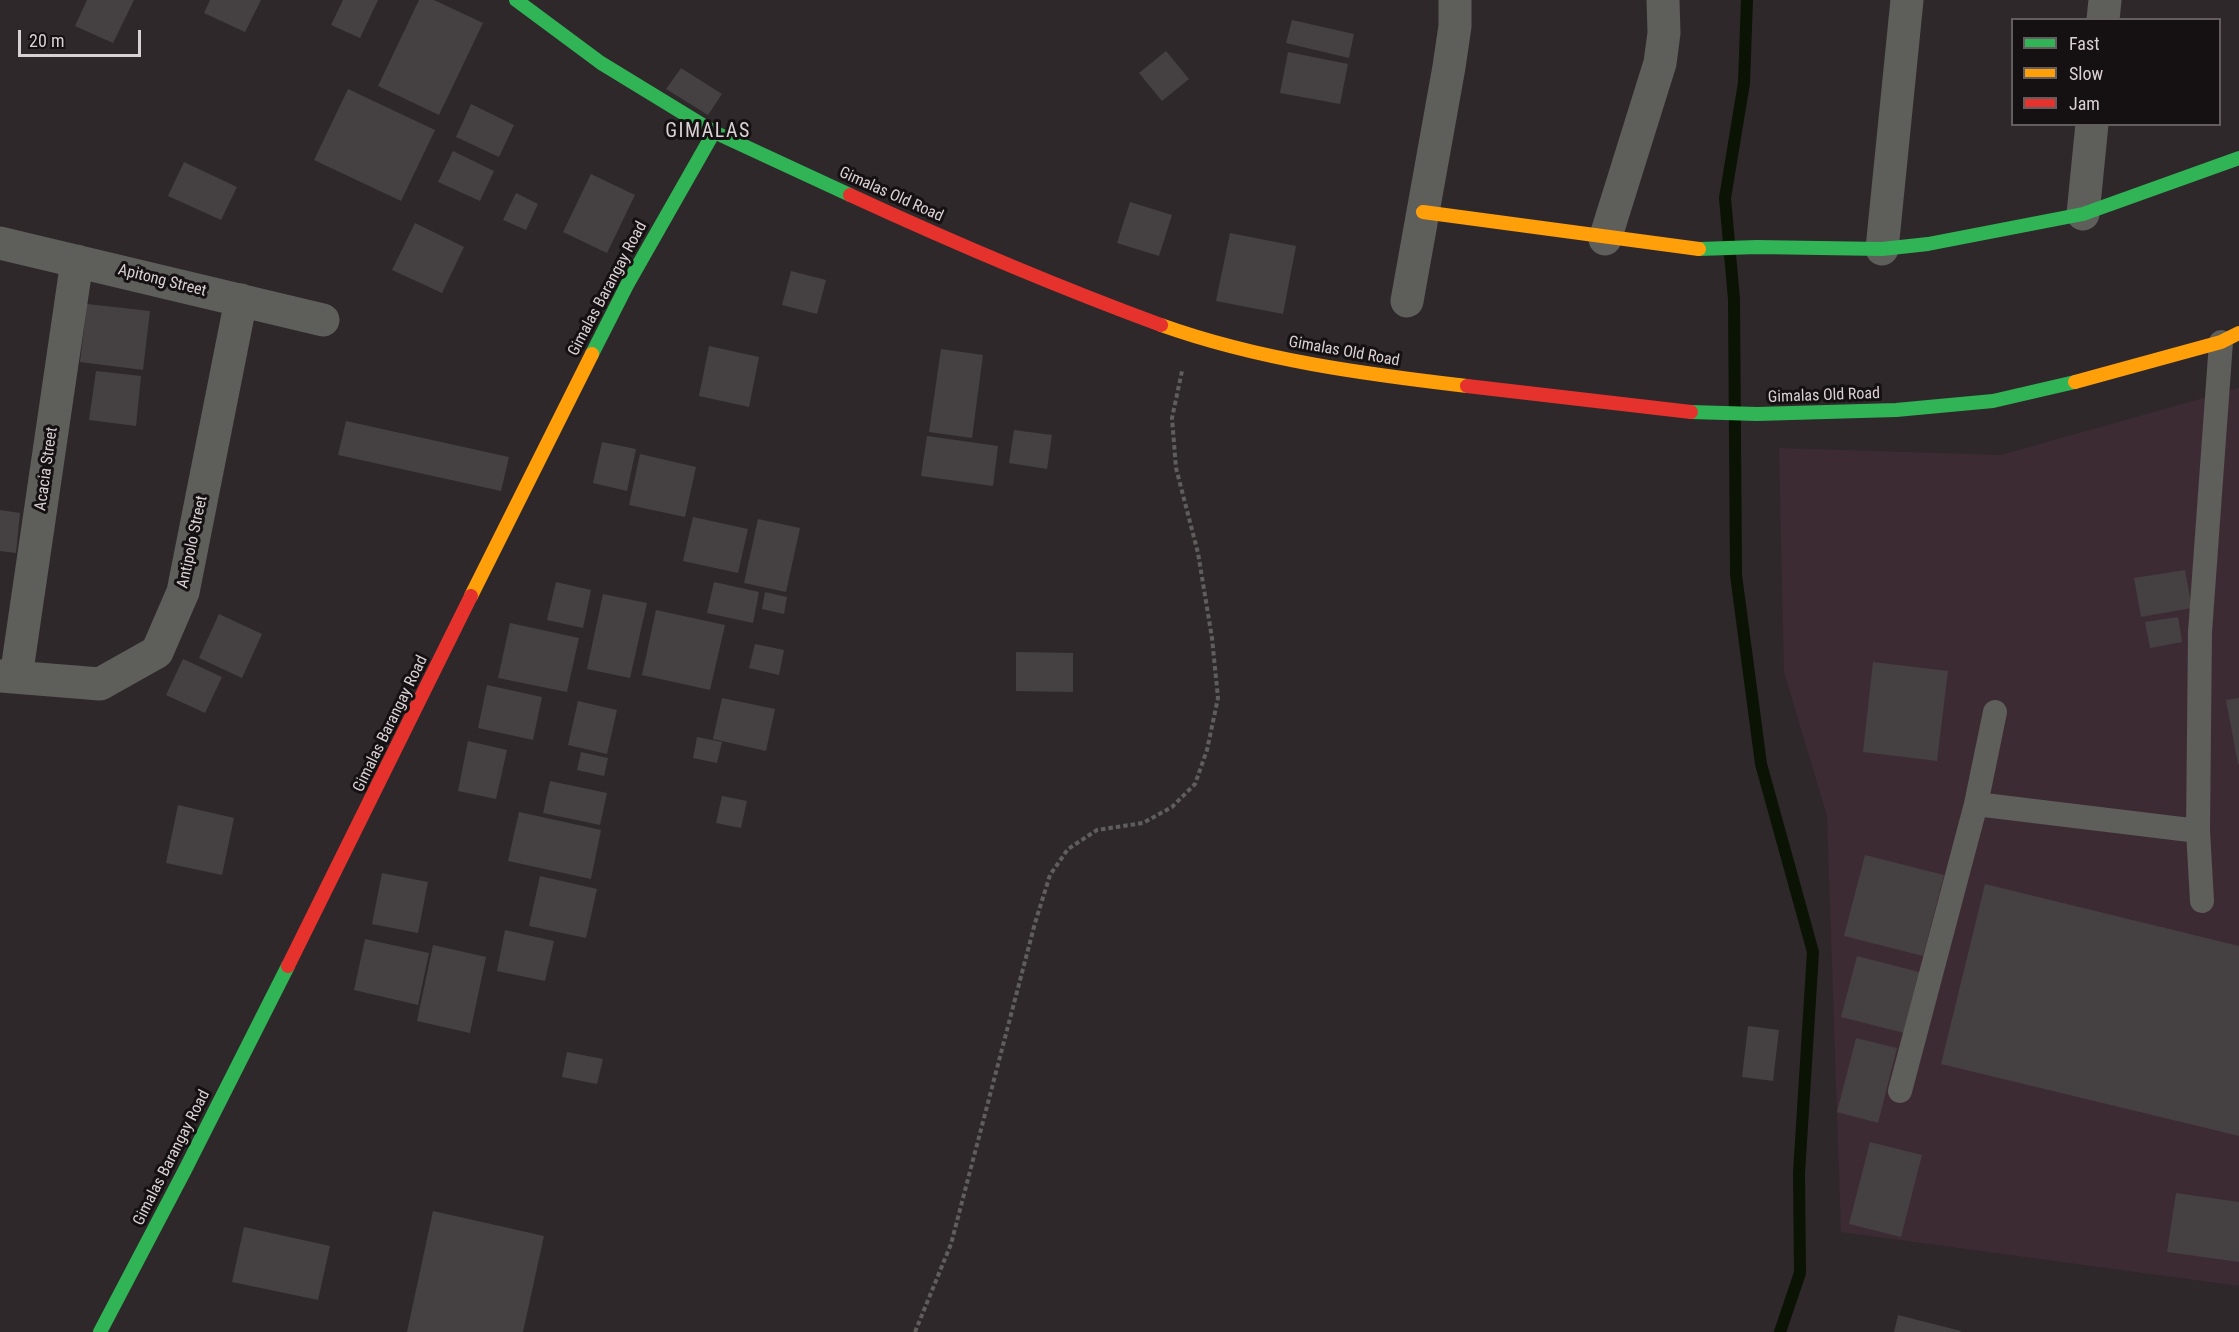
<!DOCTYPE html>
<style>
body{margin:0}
#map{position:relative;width:2239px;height:1332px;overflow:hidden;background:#2e282b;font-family:"Roboto Condensed",sans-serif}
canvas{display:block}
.legend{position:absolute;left:2011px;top:18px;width:210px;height:108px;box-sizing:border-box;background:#151012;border:2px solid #645d60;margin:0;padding:8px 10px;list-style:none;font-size:18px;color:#dad1d5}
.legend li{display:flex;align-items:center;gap:12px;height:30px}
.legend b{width:30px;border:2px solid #645d60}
.scale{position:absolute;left:18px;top:30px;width:123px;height:27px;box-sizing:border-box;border:3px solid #dad1d5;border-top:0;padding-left:8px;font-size:18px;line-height:21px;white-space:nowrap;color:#dad1d5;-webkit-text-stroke:4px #151012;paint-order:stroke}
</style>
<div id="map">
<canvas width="2239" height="1332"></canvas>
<ul class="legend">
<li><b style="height:8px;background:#30b455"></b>Fast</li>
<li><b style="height:8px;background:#ff9f0a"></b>Slow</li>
<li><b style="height:8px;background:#e5322d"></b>Jam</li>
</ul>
<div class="scale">20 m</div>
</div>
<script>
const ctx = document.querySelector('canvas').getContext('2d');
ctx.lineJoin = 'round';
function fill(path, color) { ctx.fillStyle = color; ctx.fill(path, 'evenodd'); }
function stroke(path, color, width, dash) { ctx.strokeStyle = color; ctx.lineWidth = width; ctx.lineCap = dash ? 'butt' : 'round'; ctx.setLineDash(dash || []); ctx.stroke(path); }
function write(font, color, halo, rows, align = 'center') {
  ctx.font = font + ' "Roboto Condensed",sans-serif'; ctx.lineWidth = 6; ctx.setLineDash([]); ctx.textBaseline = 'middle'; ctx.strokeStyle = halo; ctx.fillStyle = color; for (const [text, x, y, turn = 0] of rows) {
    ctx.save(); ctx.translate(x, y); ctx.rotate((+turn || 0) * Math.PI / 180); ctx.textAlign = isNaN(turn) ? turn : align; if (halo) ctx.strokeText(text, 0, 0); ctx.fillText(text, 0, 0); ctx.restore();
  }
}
fill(new Path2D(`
 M2239 388V1286L1841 1232 1827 816 1784 672 1779 448 2001 455Z`), '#3d2b33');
stroke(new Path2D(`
 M1747 0 1744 83 1725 198 1734 299 1736 575 1761 764 1813 952 1799 1173 1800 1273 1780 1332`), '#0b1304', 12);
fill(new Path2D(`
 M87 0H134L113 43 75 26Z
 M210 0H261L245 32 204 13Z
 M343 0H378L360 38 331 25Z
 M419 0H434L483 23 439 115 378 86Z
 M1292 20 1354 34 1349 58 1286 43Z
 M1166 51 1189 79 1162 101 1139 73Z
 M1288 52 1348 64 1340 104 1280 93Z
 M681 68 722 94 708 115 666 89Z
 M348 89 435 130 401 201 314 160Z
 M471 104 514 125 499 157 456 137Z
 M453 151 494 171 480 201 438 182Z
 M184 162 237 187 221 220 168 196Z
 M591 174 635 195 607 253 563 232Z
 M516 193 538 204 526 230 503 220Z
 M1130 202 1172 215 1159 256 1117 243Z
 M415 223 464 247 442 293 392 270Z
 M1230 233 1296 246 1283 314 1216 301Z
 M791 271 826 280 817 314 782 305Z
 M87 304 150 311 143 370 80 362Z
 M709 346 759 357 749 407 699 396Z
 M941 349 983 355 972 438 929 432Z
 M96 371 141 376 136 426 89 420Z
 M346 421 509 457 501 491 338 455Z
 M1014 430 1052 435 1047 469 1009 463Z
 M927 436 998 446 993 486 921 476Z
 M602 442 636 449 627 491 593 483Z
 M640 454 696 467 685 517 629 505Z
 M0 510 20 513 16 553 0 551Z
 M693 517 748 529 738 573 683 561Z
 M758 519 800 528 786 592 744 583Z
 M2185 570 2192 608 2141 617 2134 578Z
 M556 582 591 590 583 628 547 620Z
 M714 582 759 592 753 623 707 613Z
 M765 592 787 597 784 614 762 609Z
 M603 594 647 603 630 678 587 669Z
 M656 610 725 625 710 690 642 675Z
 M219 614 262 634 242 678 199 658Z
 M2178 617 2182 642 2150 648 2145 622Z
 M510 623 579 638 567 692 498 678Z
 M755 644 784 650 779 675 749 668Z
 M1016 652 1073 653V692L1016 691Z
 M183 659 222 677 205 713 166 695Z
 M1873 662 1948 671 1937 761 1863 752Z
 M487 685 542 697 533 740 478 728Z
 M722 698 775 709 766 751 713 739Z
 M2239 698V764H2238L2226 700Z
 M578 701 617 710 607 754 568 745Z
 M697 737 722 742 717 763 693 758Z
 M468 741 507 750 496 799 458 791Z
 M581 752 608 758 604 776 577 770Z
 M550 781 607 793 600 825 543 813Z
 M722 796 747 801 741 828 716 823Z
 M178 805 234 818 222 875 166 863Z
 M519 812 601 830 591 879 508 861Z
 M1865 855 1944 875 1923 956 1844 936Z
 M382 873 428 882 418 933 372 924Z
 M540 876 597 889 586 938 529 926Z
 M1985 884 2239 946V1136L1941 1064Z
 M505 930 554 941 545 981 497 971Z
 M365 939 429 953 418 1005 354 990Z
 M433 945 486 957 470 1033 417 1021Z
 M1857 956 1923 973 1908 1034 1841 1017Z
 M1748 1026 1779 1030 1773 1081 1742 1077Z
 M1856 1038 1897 1048 1878 1123 1837 1112Z
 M567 1052 603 1059 597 1084 562 1077Z
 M1870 1142 1922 1155 1901 1237 1849 1224Z
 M2176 1193 2239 1202V1262L2167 1252Z
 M433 1211 544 1236 523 1332H407Z
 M244 1227 330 1246 318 1300 232 1282Z
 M1898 1315 1961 1331 1960 1332H1894Z`), '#454042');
stroke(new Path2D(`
 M915 1332 951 1244 1035 923 1050 875 1068 849 1097 830 1143 823 1172 807 1195 784 1207 750 1218 698 1212 638 1198 553 1176 468 1172 418 1182 371`), '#5f5e5c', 4, [4.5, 3]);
stroke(new Path2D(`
 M1976 804 2198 831
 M2202 901 2198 831 2200 632 2221 342
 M1900 1091 1976 804 1995 712`), '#5e5e5b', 24);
stroke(new Path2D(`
 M2103 20 2105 0
 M2083 214 2092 124
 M1605 239 1660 63 1664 33 1663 0
 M0 243 323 320
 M1882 249 1907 0
 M1407 301 1449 67 1455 26V0
 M0 676 100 684 157 652 183 592 241 300
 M16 677 77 261`), '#5e5e5b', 33);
stroke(new Path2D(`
 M516 0 601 63 714 132 850 195
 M1699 249 1757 247 1882 249 1928 244 2083 214 2239 158
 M592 354 627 285 714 132
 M1691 412 1757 414 1896 410 1993 401 2075 382
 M100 1332 185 1170 288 966`), '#30b455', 14);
stroke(new Path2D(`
 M1423 212 1699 249
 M1161 325C1259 360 1364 374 1467 386
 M2075 382 2221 342 2239 333
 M471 596 592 354`), '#ff9f0a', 14);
stroke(new Path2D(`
 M850 195C952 242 1055 286 1161 325
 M1467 386 1691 412
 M288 966 471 596`), '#e5322d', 14);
write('16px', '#dad1d5', '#151012', [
 ["Gimalas Old Road",891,195,24],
 ["Apitong Street",162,281,14],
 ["Gimalas Barangay Road",608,289,-62],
 ["Gimalas Old Road",1344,352,10],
 ["Gimalas Old Road",1824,396,-2],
 ["Acacia Street",47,469,-82],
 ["Antipolo Street",193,542,-78],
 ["Gimalas Barangay Road",391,724,-64],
 ["Gimalas Barangay Road",172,1158,-63]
]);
ctx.letterSpacing = '1.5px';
write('20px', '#dad1d5', '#151012', [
 ["GIMALAS",708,132]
]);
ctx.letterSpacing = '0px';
</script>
